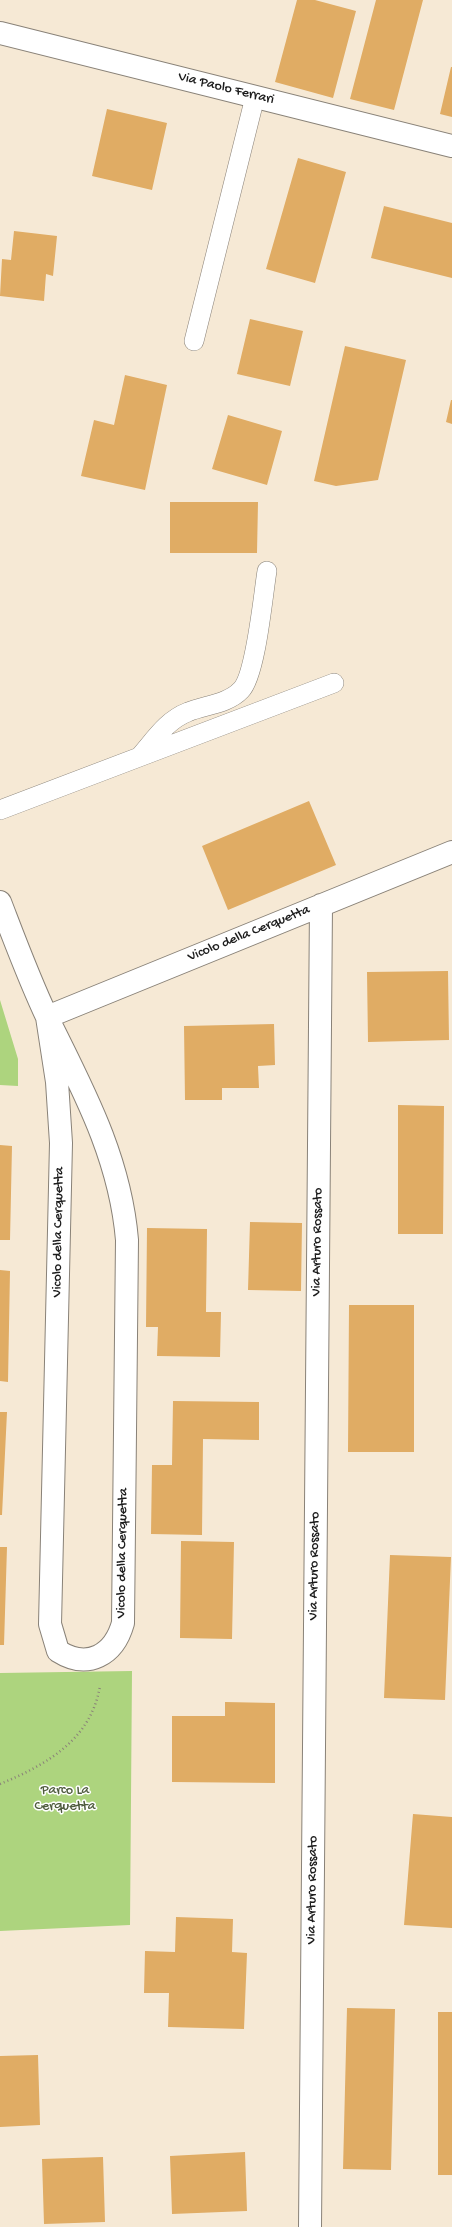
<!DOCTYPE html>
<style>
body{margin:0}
canvas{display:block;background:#f6e9d5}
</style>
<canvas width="452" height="2227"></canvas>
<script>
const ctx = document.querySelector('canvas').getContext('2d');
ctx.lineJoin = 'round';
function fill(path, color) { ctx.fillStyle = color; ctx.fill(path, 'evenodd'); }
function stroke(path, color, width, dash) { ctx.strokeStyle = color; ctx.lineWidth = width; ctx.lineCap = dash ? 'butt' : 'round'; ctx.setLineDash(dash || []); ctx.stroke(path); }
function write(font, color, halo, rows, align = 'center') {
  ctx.font = font + ' "Gochi Hand",sans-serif'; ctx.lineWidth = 3; ctx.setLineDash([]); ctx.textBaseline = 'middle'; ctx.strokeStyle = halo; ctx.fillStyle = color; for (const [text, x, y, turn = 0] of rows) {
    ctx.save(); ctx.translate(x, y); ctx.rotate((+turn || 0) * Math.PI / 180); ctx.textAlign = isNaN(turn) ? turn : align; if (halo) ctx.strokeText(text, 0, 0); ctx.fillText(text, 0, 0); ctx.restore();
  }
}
fill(new Path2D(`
 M0 1000 18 1059V1086L0 1085Z
 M132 1671 130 1925 0 1931V1673Z`), '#add47e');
fill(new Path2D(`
 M297 0H315L356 11 333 98 275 82Z
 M376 0H423L394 110 350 99Z
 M451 67H452V117L440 114Z
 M107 109 167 123 152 190 92 176Z
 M298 158 346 172 315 283 266 269Z
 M384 206 452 223V278L371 258Z
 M14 231 57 236 53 276 46 274 44 301 0 296 2 259 11 260Z
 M250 319 303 331 290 386 237 374Z
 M345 346 406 360 378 480 336 486 314 481Z
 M125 375 167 385 145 490 81 476 94 420 114 425Z
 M451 400H452V424L446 422Z
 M228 415 282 431 267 485 212 469Z
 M170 502H258L257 553H170Z
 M309 801 336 865 228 910 202 846Z
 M448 971 449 1040 368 1042 367 972Z
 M274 1024 275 1065 258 1066 259 1088H222V1100H185L184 1026Z
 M398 1105 444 1106 443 1234H398Z
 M0 1145 12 1146 10 1240H0Z
 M250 1222 302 1223 301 1291 248 1290Z
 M147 1228 207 1229 206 1312H221L220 1357 157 1356 158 1327H146Z
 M0 1270 10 1271 8 1382 0 1381Z
 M349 1305H414V1452H348Z
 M173 1401 259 1402V1440L203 1439 202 1535 151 1534 152 1465H172Z
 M0 1412H7L2 1515H0Z
 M181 1541 234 1542 232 1639 180 1638Z
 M0 1547H7L4 1645H0Z
 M390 1555 451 1557 445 1700 384 1698Z
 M225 1702 275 1703V1783L172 1782V1716H225Z
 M413 1814 452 1817V1928L404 1925Z
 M176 1917 233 1919 232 1952 247 1953 244 2029 168 2027 169 1993H144L145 1951 175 1952Z
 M347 2008 395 2009 391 2170 343 2169Z
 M438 2012H452V2175H438Z
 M38 2055 40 2125 0 2127V2056Z
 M245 2152 247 2211 172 2214 170 2156Z
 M103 2157 105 2222 44 2224 42 2159Z`), '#e0ac64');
const lane = new Path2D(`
 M194 341 255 97
 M141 755C155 739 167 720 188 712 205 705 228 704 241 690 256 675 263 595 267 571
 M0 810 334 683`);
const street = new Path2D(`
 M0 33 452 146
 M0 902C15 941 29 979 47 1017 83 1090 120 1157 127 1240L123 1623C114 1655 88 1670 58 1651L50 1624 61 1143 57 1082 47 1017
 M47 1017 452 852
 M310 2227 321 905`);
stroke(lane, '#898278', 20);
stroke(street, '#898278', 24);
stroke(new Path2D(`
 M0 1784C46 1765 91 1740 100 1686`), '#898278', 2.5, [1, 3]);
stroke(lane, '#fff', 19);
stroke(street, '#fff', 22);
write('14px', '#1c1c1c', '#fff', [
 ["Via Paolo Ferrari",226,89,14],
 ["Vicolo della Cerquetta",249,934,-22],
 ["Vicolo della Cerquetta",59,1232,-89],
 ["Via Arturo Rossato",318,1242,-89],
 ["Vicolo della Cerquetta",123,1553,-89],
 ["Via Arturo Rossato",315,1566,-89],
 ["Via Arturo Rossato",313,1890,-89]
]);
write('14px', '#4f5c3e', '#fff', [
 ["Parco La",65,1791],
 ["Cerquetta",65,1807]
]);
</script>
